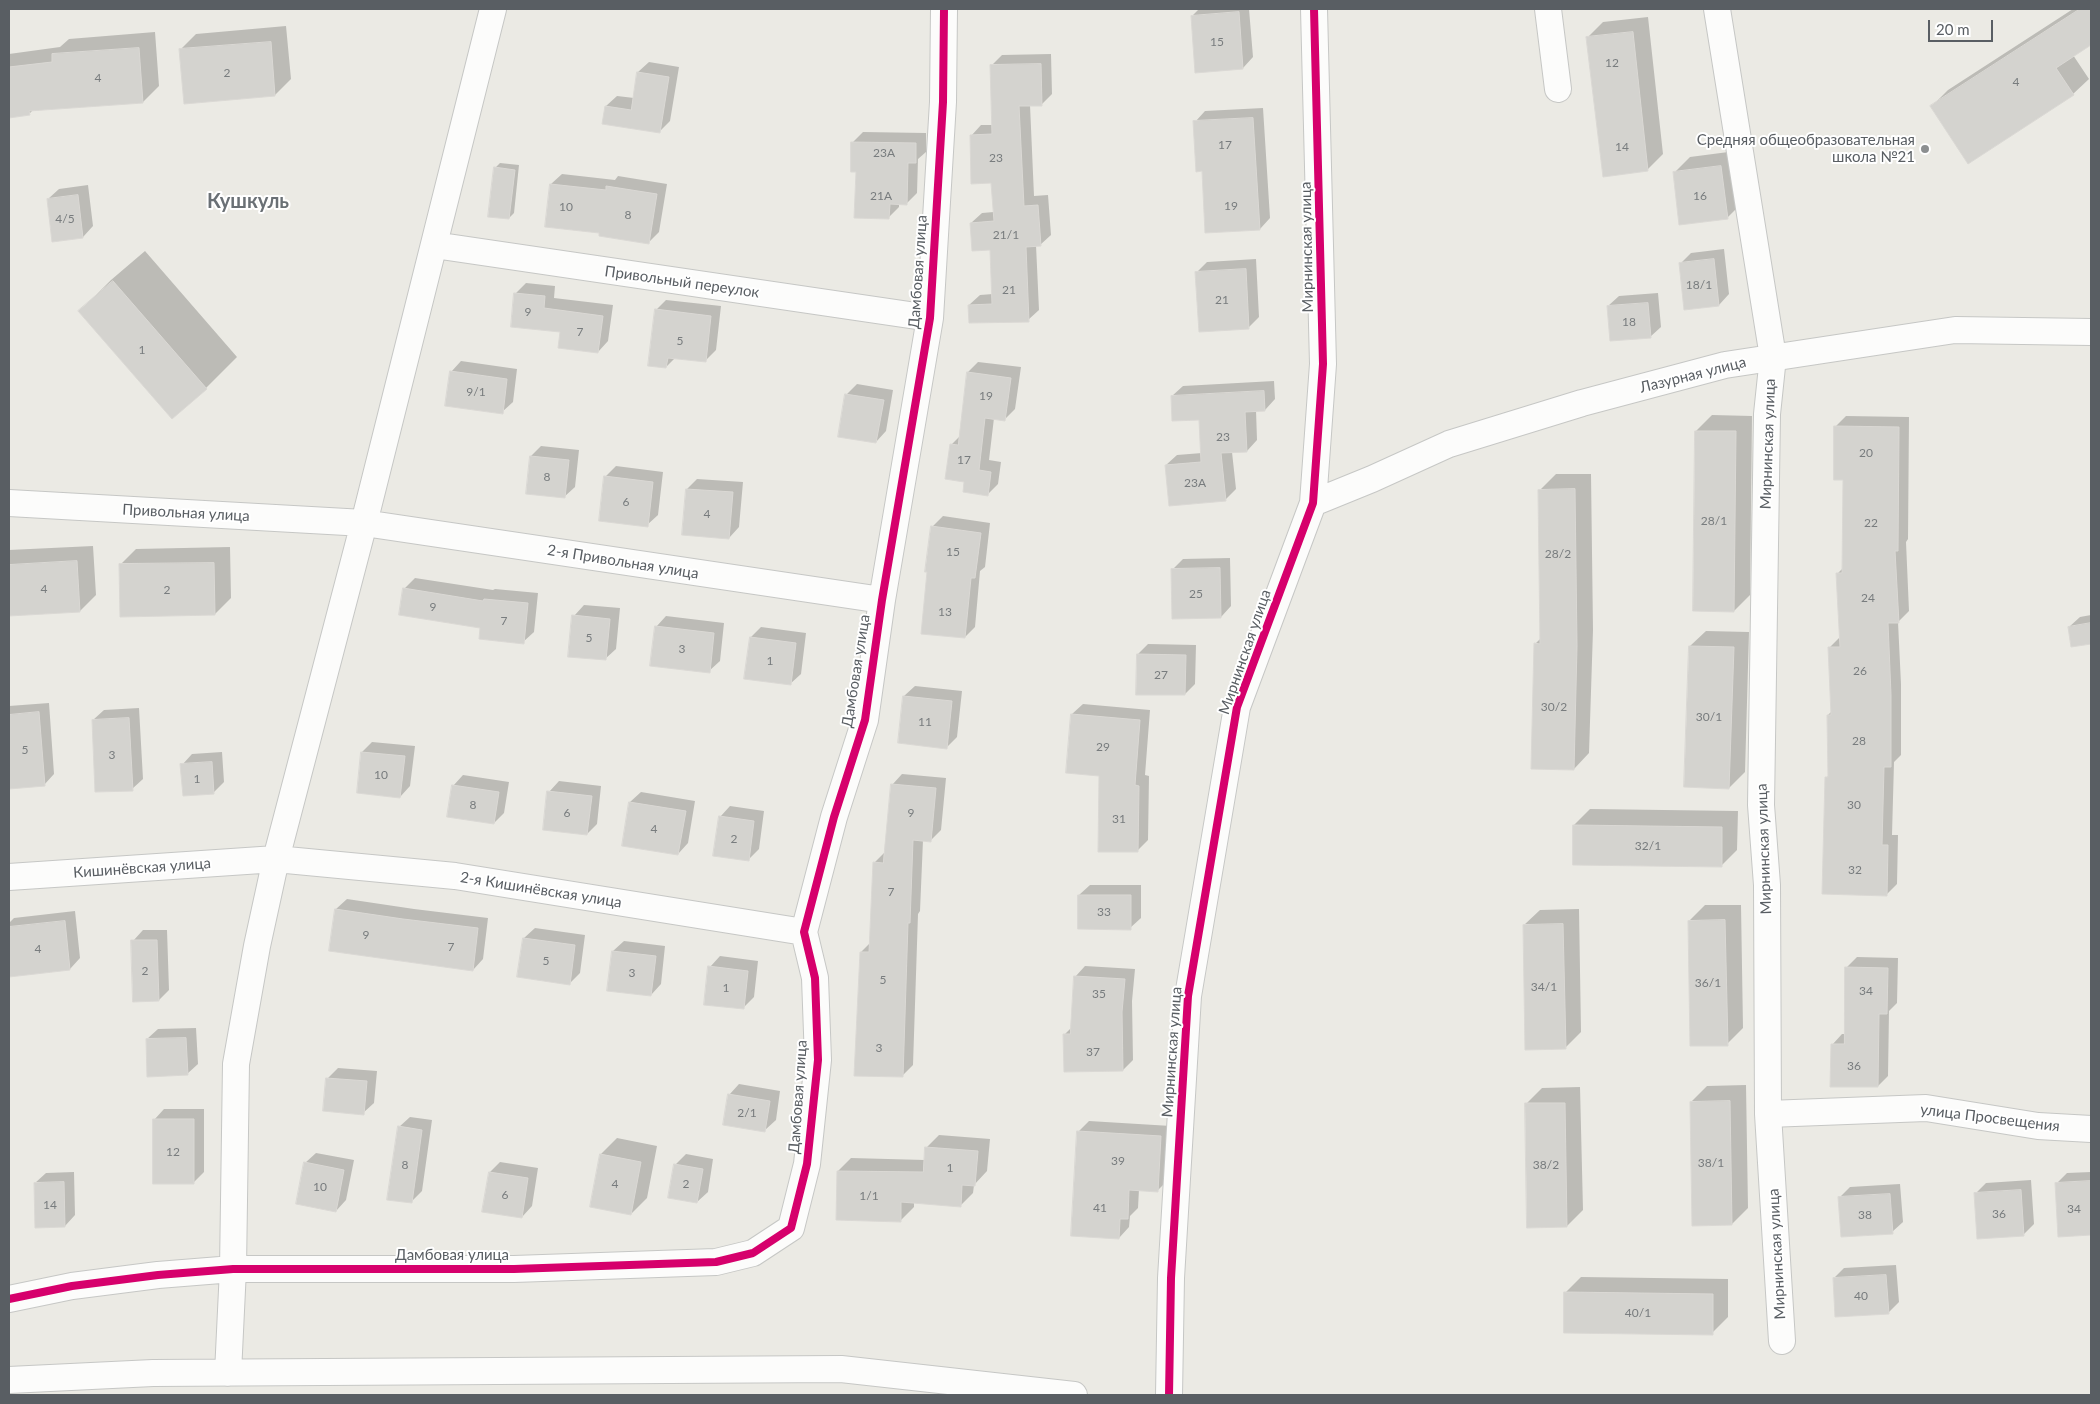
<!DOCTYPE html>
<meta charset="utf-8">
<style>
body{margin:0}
#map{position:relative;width:2100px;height:1404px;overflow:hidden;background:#ebeae4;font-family:Lato,sans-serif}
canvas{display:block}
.frame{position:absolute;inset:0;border:10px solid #595e63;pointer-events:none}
.scale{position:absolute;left:1928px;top:20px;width:65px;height:22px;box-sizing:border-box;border:2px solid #595e63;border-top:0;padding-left:6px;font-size:15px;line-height:18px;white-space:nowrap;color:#595e63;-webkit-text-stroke:4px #fff;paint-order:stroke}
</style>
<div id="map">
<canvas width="2100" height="1404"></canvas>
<div class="frame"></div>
<div class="scale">20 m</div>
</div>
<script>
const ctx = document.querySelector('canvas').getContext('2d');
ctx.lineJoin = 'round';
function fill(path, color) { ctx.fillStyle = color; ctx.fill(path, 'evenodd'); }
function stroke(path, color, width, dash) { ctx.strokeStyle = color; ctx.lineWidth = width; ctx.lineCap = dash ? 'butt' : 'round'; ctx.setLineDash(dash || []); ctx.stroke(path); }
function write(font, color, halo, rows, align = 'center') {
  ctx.font = font + ' Lato,sans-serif'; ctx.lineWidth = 4; ctx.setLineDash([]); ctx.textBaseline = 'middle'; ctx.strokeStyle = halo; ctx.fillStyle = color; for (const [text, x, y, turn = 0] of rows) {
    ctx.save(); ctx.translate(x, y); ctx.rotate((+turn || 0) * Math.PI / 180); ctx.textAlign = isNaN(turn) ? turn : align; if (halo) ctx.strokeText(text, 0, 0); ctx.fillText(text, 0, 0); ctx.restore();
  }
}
fill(new Path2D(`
 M1199 9H1249L1253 57 1243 68 1192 16Z
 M2073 9H2091V43L2073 55 2089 79 2073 94 1932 106 1948 90Z
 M1648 17 1663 154 1647 170 1587 38 1603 22Z
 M286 26 291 79 275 95 180 50 196 34Z
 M155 32 159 86 143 102 34 109 29 114 9 116V54L60 47 69 39Z
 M1051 54 1052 94 1041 105H1030L1034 196 1048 195 1051 235 1040 245H1036L1039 310 1028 320 969 305 980 295 993 294 991 249 971 223 982 213 994 212 992 182 971 136 981 125H993L992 65 1002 55Z
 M649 62 679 67 670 121 660 131 606 106 617 96 634 98 638 72Z
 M1263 108 1270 218 1260 229 1203 170 1195 122 1205 111Z
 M863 132 926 133V152L918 159 917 193 906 204H899V207L888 218 857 171 853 142Z
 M1736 151 1743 202 1727 218 1674 173 1690 157Z
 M500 163 519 165 514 213 509 218 495 168Z
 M562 174 615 180 618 176 667 184 659 232 649 242 601 232 551 184Z
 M88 185 93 226 83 237 48 199 59 189Z
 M1724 249 1729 294 1719 305 1680 264 1691 253Z
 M145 251 237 357 206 388 80 311 111 280Z
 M1256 259 1259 317 1249 327 1196 273 1207 262Z
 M526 283 555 286 554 298 613 305 608 341 598 352 561 331 515 294Z
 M1658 293 1661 327 1650 337 1608 306 1619 296Z
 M666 300 721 306 716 350 705 361 675 358 666 367 656 310Z
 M461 361 517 369 513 402 502 412 451 372Z
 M978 362 1021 367 1015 409 1005 419 994 418 989 460 1001 462 998 484 988 494 951 445 960 436 968 372Z
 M1274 381 1275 399 1265 410H1256L1257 440 1247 451 1232 452 1236 489 1225 500 1166 465 1177 455 1202 453 1200 418 1172 396 1183 386Z
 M857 384 893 390 886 431 876 442 847 394Z
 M1712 415 1752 416 1750 595 1734 611 1696 431Z
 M1846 416 1909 417 1908 539 1906 542 1909 611 1898 622 1901 684V755L1894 762 1892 835H1898L1897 884 1887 894 1826 778 1829 775 1828 715 1832 711 1829 648 1840 637 1838 573 1844 567V478L1835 427Z
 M541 446 579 450 575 487 564 497 531 456Z
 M616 466 663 472 658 515 647 525 605 477Z
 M1556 474H1591L1593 630 1589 753 1574 769 1535 644 1541 638 1540 490Z
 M697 479 743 482 739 527 729 538 687 489Z
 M943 516 990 523 985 567 980 571 975 627 965 637 932 527Z
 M93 546 96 595 80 611 9 615V550Z
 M230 547 231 598 215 614 120 565 136 549Z
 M1230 558 1231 606 1221 617 1172 570 1183 559Z
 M415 578 493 590 495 589 538 593 534 632 523 642 482 627 404 589Z
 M584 605 620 608 616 649 605 659 574 616Z
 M2091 615V642L2072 645 2069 627 2080 617Z
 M666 616 724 623 720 661 709 671 656 627Z
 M761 627 806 633 801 674 790 684 751 637Z
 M1706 631 1749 632 1745 772 1729 788 1690 646Z
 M1148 644 1196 645 1195 684 1185 694 1138 654Z
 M915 686 962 691 957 737 946 748 904 696Z
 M49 703 54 774 44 785 9 788V706Z
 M1083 704 1150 710 1145 775 1149 776 1148 840 1137 851 1072 714Z
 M139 708 143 779 132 789 93 720 104 710Z
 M372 742 415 746 410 786 400 797 362 752Z
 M222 752 224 782 213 793 182 765 192 754Z
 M902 774 946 778 941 830 931 840H923L920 911 918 914 913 1065 903 1075 861 952 871 942 874 863 885 852 892 785Z
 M463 775 509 782 504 813 494 823 453 786Z
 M559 781 601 786 597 824 587 834 549 792Z
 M641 792 695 801 688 843 678 854 623 845 630 802Z
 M730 806 764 811 759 849 748 860 720 817Z
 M1590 809 1738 811 1737 850 1721 866 1574 825Z
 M1090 885H1141V918L1130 928 1079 895Z
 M347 899 414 909 488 918 483 959 473 970 330 950 336 909Z
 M1705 905H1741L1743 1028 1727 1044 1689 921Z
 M1579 909 1581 1032 1565 1048 1524 925 1540 910Z
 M75 911 80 958 70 969 9 976V923L14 918Z
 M535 928 585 935 580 973 569 984 524 938Z
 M143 930H167L169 990 159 1000 133 941Z
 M624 941 665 946 661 984 651 995 613 951Z
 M720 956 758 961 754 997 743 1008 710 967Z
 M1857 957 1898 958 1897 1003 1889 1011 1888 1076 1878 1086 1832 1045 1842 1034H1846V968Z
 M1085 966 1135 969 1132 1001 1133 1060 1123 1070 1065 1034 1072 1027 1075 977Z
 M196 1028 198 1064 187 1074 147 1039 158 1029Z
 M338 1068 377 1071 374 1103 363 1113 328 1078Z
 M739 1084 780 1091 776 1120 765 1130 729 1095Z
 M1746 1085 1748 1208 1732 1224 1691 1102 1707 1086Z
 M1580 1087 1583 1210 1567 1226 1526 1104 1542 1088Z
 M164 1109H204V1172L193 1183 154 1120Z
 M410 1117 432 1120 422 1191 411 1202 399 1127Z
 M1089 1121 1171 1126 1168 1180 1157 1191 1139 1189 1138 1208 1130 1216 1129 1227 1119 1238 1072 1235 1079 1131Z
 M939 1135 990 1139 987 1171 974 1185 973 1193 960 1206 914 1202V1207L901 1220 838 1171 851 1158 925 1160 926 1148Z
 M617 1138 657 1146 647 1198 631 1214 601 1154Z
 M316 1153 354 1160 346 1200 336 1211 305 1163Z
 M686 1154 713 1159 708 1192 697 1202 675 1165Z
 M500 1162 538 1168 532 1206 522 1217 490 1172Z
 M74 1172 75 1215 65 1226 35 1183 46 1173Z
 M2091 1172V1234L2059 1236 2056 1184 2067 1173Z
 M2031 1180 2034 1224 2024 1234 1975 1194 1986 1183Z
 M1900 1184 1903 1222 1892 1232 1839 1198 1850 1187Z
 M1896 1265 1899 1302 1888 1313 1834 1278 1844 1268Z
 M1581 1277 1728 1279V1317L1712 1333 1565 1293Z`), '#0003');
const building = new Path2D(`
 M2080 9H2091V45L2056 68 2074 95 1968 164 1930 106Z
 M1239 12 1243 69 1195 73 1191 16Z
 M1633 32 1648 171 1603 177 1586 37Z
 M271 42 275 96 184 104 179 49Z
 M139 48 143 103 29 111 30 115 9 118V67L52 62V54Z
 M1041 64 1042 106H1019L1024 206 1038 205 1041 246 1026 247 1029 322 969 323 968 305 992 304 990 250 972 251 970 223 994 221 991 183 971 184 970 135 992 134 990 65Z
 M637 72 669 77 660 133 602 124 605 106 631 110Z
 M1253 118 1260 230 1205 233 1202 171 1196 172 1193 121Z
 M851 142 916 143V163H908L907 205 890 204 889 219 854 218 856 172H851Z
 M1721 166 1728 219 1679 225 1673 172Z
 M494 167 515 170 509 219 488 217Z
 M550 184 606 190V186L657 194 649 244 599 236V233L545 227Z
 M78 195 83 238 52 242 47 199Z
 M1714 259 1719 306 1684 310 1679 263Z
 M1246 269 1249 329 1199 332 1195 272Z
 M113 281 207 389 172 419 78 311Z
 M514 293 545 296 544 308 603 316 598 353 558 348 560 332 511 327Z
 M1648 303 1651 338 1610 341 1607 306Z
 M655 309 711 316 706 362 668 358 666 368 648 366Z
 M450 371 507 379 503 414 445 406Z
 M967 372 1011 378 1005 421 985 418 979 470 991 472 988 496 963 492 964 482 945 479 950 444 958 445Z
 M1264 391 1265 411 1245 412 1247 452 1221 453 1226 501 1169 506 1165 465 1201 462 1199 420 1172 421 1171 396Z
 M845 394 884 400 876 443 838 437Z
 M1834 426 1899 427 1898 551H1895L1899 623H1888L1891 695V767H1884L1882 845H1888L1887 896 1822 894 1825 777H1828L1827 715H1831L1828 647H1840L1836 573H1842L1843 480H1834Z
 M1695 431H1736L1734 612 1693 611Z
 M530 456 569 460 565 498 526 494Z
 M604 476 653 482 648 527 599 521Z
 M686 489 733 492 729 539 682 535Z
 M1575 489 1577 646 1574 770 1531 769 1534 643 1540 644 1538 490Z
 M931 526 981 533 975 578H971L965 638 921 634 927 572H925Z
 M77 561 80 612 9 616V565Z
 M214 563 215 615 120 617 119 564Z
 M1220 568 1221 618 1172 619 1171 569Z
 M403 588 483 601 484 599 528 603 524 644 479 639 480 628 399 615Z
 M572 615 610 619 606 660 568 657Z
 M2091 623V644L2071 647 2068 627Z
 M655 626 714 633 710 673 650 666Z
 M750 637 796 643 791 685 744 679Z
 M1689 646 1734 647 1729 789 1684 787Z
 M1137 654 1186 655 1185 695H1136Z
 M903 696 952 701 947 749 898 743Z
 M39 712 45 786 9 789V715Z
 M1071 714 1140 720 1135 785 1139 786 1138 852H1098L1099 776 1066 773Z
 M129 718 133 791 95 792 92 720Z
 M361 752 405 756 400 798 357 793Z
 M212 762 214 794 183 796 180 764Z
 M891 784 936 788 931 842 913 840 910 923H908L903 1077 854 1076 860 952H869L873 862 883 863Z
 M452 785 499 792 494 824 447 817Z
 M547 791 592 796 587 835 543 830Z
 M629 802 686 811 678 855 622 846Z
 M719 816 754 821 749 861 713 856Z
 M1573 825 1722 827V867L1573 865Z
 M1078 895H1131V930L1078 929Z
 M335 909 403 919 478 928 473 971 329 951Z
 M1725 920 1728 1046H1690L1688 921Z
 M65 921 70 970 9 977V927Z
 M1563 924 1566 1049 1525 1050 1523 925Z
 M523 938 575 945 570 985 517 977Z
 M131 940H157L159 1001 133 1002Z
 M612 951 656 956 651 996 607 991Z
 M708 966 748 971 744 1009 704 1005Z
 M1845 967 1888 968 1887 1014H1879L1878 1087H1830L1831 1044H1844Z
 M1074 976 1125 979 1122 1012 1123 1071 1064 1072 1063 1034H1070Z
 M186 1038 188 1075 147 1077 146 1039Z
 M326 1078 367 1081 364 1115 323 1111Z
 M728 1094 770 1101 765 1132 723 1125Z
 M1730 1101 1732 1225 1692 1226 1690 1102Z
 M1525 1103H1565L1567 1227 1527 1228Z
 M153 1119H194V1184H153Z
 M398 1126 422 1130 412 1203 387 1200Z
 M1077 1131 1161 1136 1158 1192 1129 1190 1128 1219H1120L1119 1239 1071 1236Z
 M925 1147 978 1151 975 1186 962 1185 961 1207 901 1202V1222L836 1220 837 1171 923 1172Z
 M600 1154 641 1162 631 1215 590 1207Z
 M304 1162 344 1170 336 1212 296 1204Z
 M674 1164 703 1169 697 1203 668 1198Z
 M489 1172 528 1178 522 1218 482 1212Z
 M2091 1181V1235L2058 1237 2055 1183Z
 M64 1182 65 1227 35 1228 34 1183Z
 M2021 1190 2024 1236 1977 1239 1974 1193Z
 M1890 1194 1893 1234 1841 1237 1838 1197Z
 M1886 1275 1889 1314 1835 1317 1833 1278Z
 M1564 1292 1713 1294V1335L1564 1333Z`);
fill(building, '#d4d3cf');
stroke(building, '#dad8d4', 1);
const street = new Path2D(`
 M1548 9 1558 89
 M1717 9 1773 357 1767 414 1761 805 1767 885 1768 1114 1782 1341
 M434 245 930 318
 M9 503 364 523 882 600
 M1313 503 1372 479 1449 444 1582 403 1725 365 1955 330 2091 332
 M9 877 276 859 455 876 804 932
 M1768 1114 1926 1108 2038 1126 2091 1129
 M9 1299 72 1286 158 1275 233 1269H514L716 1262 753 1253 791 1228 807 1164 818 1060 815 978 804 932 834 817 865 720 882 600 930 318 943 102 944 9
 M228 1373 233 1269 236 1064 257 946 276 859 364 523 493 9
 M9 1380 153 1373 841 1369 1074 1395
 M1169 1395 1171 1278 1188 996 1237 707 1313 503 1323 364 1314 9`);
stroke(street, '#c6c7c5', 28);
stroke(street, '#fcfcfb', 26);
stroke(new Path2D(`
 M9 1299 72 1286 158 1275 233 1269H514L716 1262 753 1253 791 1228 807 1164 818 1060 815 978 804 932 834 817 865 720 882 600 930 318 943 102 944 9
 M1169 1395 1171 1278 1188 996 1237 707 1313 503 1323 364 1314 9`), '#d6006c', 8);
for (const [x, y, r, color] of [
 [1925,149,5,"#8c8f90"]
]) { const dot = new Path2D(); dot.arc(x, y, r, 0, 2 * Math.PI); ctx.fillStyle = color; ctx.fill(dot); stroke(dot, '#fff', 2); }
write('12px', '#787c7e', null, [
 ["15",1217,42],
 ["12",1612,63],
 ["2",227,73],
 ["4",98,78],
 ["4",2016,82],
 ["17",1225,145],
 ["14",1622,147],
 ["23А",884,153],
 ["23",996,158],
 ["21А",881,196],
 ["16",1700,196],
 ["19",1231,206],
 ["10",566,207],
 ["8",628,215],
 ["4/5",65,219],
 ["21/1",1006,235],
 ["18/1",1699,285],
 ["21",1009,290],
 ["21",1222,300],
 ["9",528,312],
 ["18",1629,322],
 ["7",580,332],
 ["5",680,341],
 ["1",142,350],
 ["9/1",476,392],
 ["19",986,396],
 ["23",1223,437],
 ["20",1866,453],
 ["17",964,460],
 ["8",547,477],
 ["23А",1195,483],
 ["6",626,502],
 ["4",707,514],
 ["28/1",1714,521],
 ["22",1871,523],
 ["15",953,552],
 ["28/2",1558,554],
 ["4",44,589],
 ["2",167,590],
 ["25",1196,594],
 ["24",1868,598],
 ["9",433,607],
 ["13",945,612],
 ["7",504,621],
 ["5",589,638],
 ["3",682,649],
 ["1",770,661],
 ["26",1860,671],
 ["27",1161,675],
 ["30/2",1554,707],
 ["30/1",1709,717],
 ["11",925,722],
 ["28",1859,741],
 ["29",1103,747],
 ["5",25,750],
 ["3",112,755],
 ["10",381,775],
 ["1",197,779],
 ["8",473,805],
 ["30",1854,805],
 ["6",567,813],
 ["9",911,813],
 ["31",1119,819],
 ["4",654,829],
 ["2",734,839],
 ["32/1",1648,846],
 ["32",1855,870],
 ["7",891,892],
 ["33",1104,912],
 ["9",366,935],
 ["7",451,947],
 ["4",38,949],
 ["5",546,961],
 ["2",145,971],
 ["3",632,973],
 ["5",883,980],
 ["36/1",1708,983],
 ["34/1",1544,987],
 ["1",726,988],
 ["34",1866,991],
 ["35",1099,994],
 ["3",879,1048],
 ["37",1093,1052],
 ["36",1854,1066],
 ["2/1",747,1113],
 ["12",173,1152],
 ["39",1118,1161],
 ["38/1",1711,1163],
 ["8",405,1165],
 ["38/2",1546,1165],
 ["1",950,1168],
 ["4",615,1184],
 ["2",686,1184],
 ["10",320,1187],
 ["6",505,1195],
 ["1/1",869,1196],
 ["14",50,1205],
 ["41",1100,1208],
 ["34",2074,1209],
 ["36",1999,1214],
 ["38",1865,1215],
 ["40",1861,1296],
 ["40/1",1638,1313]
]);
write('15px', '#595e63', '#fff', [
 ["Средняя общеобразовательная",1915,140],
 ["школа №21",1915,157]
], 'right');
write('15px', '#595e63', '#fff', [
 ["Мирнинская улица",1307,247,-91],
 ["Дамбовая улица",918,272,-86],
 ["Привольный переулок",682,282,8],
 ["Лазурная улица",1693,375,-14],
 ["Мирнинская улица",1768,444,-88],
 ["Привольная улица",186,513,3],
 ["2-я Привольная улица",623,562,9],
 ["Мирнинская улица",1245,652,-71],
 ["Дамбовая улица",856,671,-81],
 ["Мирнинская улица",1764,849,-92],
 ["Кишинёвская улица",142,868,-4],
 ["2-я Кишинёвская улица",541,890,9],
 ["Мирнинская улица",1172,1052,-86],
 ["Дамбовая улица",798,1097,-86],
 ["улица Просвещения",1990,1118,7],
 ["Мирнинская улица",1777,1254,-93],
 ["Дамбовая улица",452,1255]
]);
write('bold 20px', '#6a7075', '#fff', [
 ["Кушкуль",248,202]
]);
</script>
